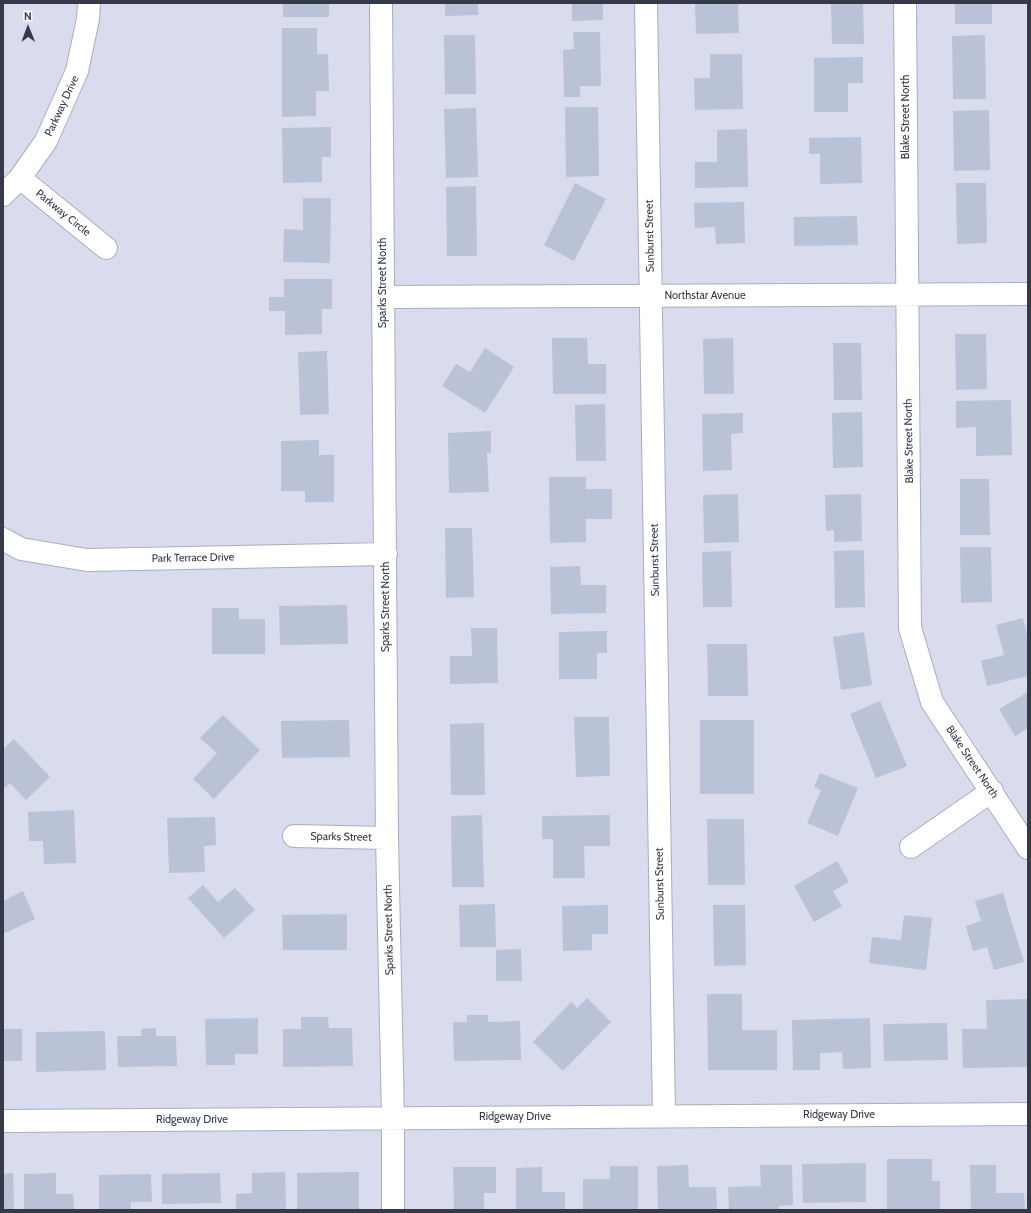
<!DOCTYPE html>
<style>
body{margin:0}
#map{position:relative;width:1031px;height:1213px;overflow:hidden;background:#e6e9f4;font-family:Cabin,sans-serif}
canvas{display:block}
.frame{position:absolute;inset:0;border:4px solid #353a48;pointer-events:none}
.north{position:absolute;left:8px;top:8px;width:40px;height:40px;-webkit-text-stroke:3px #fff;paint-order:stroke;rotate:359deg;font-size:11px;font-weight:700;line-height:16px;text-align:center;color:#353a48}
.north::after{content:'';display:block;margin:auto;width:14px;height:18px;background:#353a48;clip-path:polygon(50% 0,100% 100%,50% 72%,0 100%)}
</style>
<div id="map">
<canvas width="1031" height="1213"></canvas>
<div class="frame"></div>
<div class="north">N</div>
</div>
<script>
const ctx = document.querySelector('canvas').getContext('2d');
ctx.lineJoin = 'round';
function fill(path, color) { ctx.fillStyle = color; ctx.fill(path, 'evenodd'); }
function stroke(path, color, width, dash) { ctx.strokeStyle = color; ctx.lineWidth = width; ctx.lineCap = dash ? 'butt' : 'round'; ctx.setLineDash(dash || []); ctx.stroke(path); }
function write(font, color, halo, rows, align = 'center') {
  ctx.font = font + ' Cabin,sans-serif'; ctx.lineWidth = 4; ctx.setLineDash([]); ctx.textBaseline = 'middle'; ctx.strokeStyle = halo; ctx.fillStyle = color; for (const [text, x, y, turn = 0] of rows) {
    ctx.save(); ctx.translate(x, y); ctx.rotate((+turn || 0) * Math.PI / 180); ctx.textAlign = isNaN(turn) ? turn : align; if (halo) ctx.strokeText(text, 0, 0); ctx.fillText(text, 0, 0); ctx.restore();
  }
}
fill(new Path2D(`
 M3 3H1028V1210H3Z`), '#d8dced');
fill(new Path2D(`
 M283 3H329V17H283Z
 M445 3H478V15L445 16Z
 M572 3H603V20L572 21Z
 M695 3H738L739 33 696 34Z
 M831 3H863L864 44H832Z
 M955 3H992V24H955Z
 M282 28H317V54H328L329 91H316V116L282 117Z
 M573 32H600L601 86H580V97H564L563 50 574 49Z
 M444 35H475L476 94H445Z
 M985 35 986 99H953L952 36Z
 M710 54H742L743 109 695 110 694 78H710Z
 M863 57V83H848V112H814V58Z
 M565 107H598L599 176 566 177Z
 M476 108 478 177 446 178 444 109Z
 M989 110 990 170 954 171 953 111Z
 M331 127V157H322V182L283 183 282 128Z
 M747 129 748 187 695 188V162H717V130Z
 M861 137 862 183 820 184V154H809V138Z
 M575 183 606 199 574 261 544 245Z
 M956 183H986L987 243 957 244Z
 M476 186 477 256H447L446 187Z
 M303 198H331L330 263 283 262 284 229 303 230Z
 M744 202 745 243 716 244 715 227 695 228 694 203Z
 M857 216 858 245 794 246V217Z
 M284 279H332V309H322V334L285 335V311H269V297H284Z
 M955 334H986L987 389 956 390Z
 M552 338H587L588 364H606V394H553Z
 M733 338 734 394H704L703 339Z
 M833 343H861L862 400H834Z
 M485 348 514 367 485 413 442 386 456 364 470 372Z
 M327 351 329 414 300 415 298 352Z
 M1011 400 1012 455 976 456V427L956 428V401Z
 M605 404 606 461H576L575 405Z
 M862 412 863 467 833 468 832 413Z
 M743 413V433L731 434 732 470 703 471 702 414Z
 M491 431V453H487L489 492 449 493 448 433Z
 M319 440V455H334V502H305V491H281V441Z
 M549 477H586V489H612V519H586V542L550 543Z
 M960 479H989L990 535H960Z
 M738 494 739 542 704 543 703 495Z
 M861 494 862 541 834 542V530L826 531 825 495Z
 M445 528H472L474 597 446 598Z
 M960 547H991L992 602 961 603Z
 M864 550 865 607 835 608 834 551Z
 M731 551 732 607H703L702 552Z
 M580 566 581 585H606V613L551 614 550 567Z
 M347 605 348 644 280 645 279 606Z
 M212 608H239V619H265V654H212Z
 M1023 618 1028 639V676L987 686 981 661 1004 655 996 625Z
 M471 628H497L498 683 450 684V656H472Z
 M607 631V653H597V679H559V632Z
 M864 632 872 685 841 690 833 637Z
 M707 644H747L748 696H708Z
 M1028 692V728L1015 736 999 709Z
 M880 701 907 766 876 778 850 714Z
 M223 715 260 750 214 799 193 779 217 753 200 738Z
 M574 717H609L610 776 576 777Z
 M349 720 350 757 282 758 281 721Z
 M700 720H754V794H700Z
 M484 723 485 795H451L450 724Z
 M14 739 50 777 26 800 10 783 3 789V749Z
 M820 773 858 788 838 836 807 823 821 790 814 787Z
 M74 810 76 863 44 864 43 841H29L28 812Z
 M482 815 484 887H452L451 816Z
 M610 815V846H584L585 878H553V839H542V816Z
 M215 817 216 845 204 846 205 872 169 873 167 818Z
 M707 819H744L745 885H708Z
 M837 861 849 882 833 891 842 906 814 922 794 886Z
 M203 885 218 902 235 888 255 910 224 938 188 898Z
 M23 891 35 919 3 934V901Z
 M1003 893 1024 962 994 970 987 947 973 951 966 926 981 921 975 901Z
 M495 904 496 947H460L459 905Z
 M608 905V934H592V950L563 951 562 906Z
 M713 905H745L746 965 714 966Z
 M347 914V950H283L282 915Z
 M904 915 932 918 926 970 869 963 872 937 901 940Z
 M521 949 522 981H496V950Z
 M707 994H742V1030H777V1070H708Z
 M587 998 611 1022 563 1071 533 1042 571 1002 577 1008Z
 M1028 999V1067L963 1068 962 1029H987L986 1000Z
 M467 1015H488V1022L520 1021 521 1060 454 1061 453 1022H467Z
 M301 1017H328L329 1028H352L353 1066 283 1067V1029H301Z
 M258 1018V1054H235V1065H206L205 1019Z
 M870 1018 871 1068 843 1069 842 1052 820 1053V1070H793L792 1020Z
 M947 1023 948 1060 884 1061 883 1024Z
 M156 1028V1036H176L177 1066 118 1067 117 1036H142L141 1029Z
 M3 1029H22V1061H3Z
 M105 1031 106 1070 36 1072V1032Z
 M887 1159H932V1181H940V1210H887Z
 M866 1163V1202L803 1203 802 1164Z
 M688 1165 689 1187H716L717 1210H658L657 1166Z
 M760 1165H792L793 1205 779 1206V1210H729L728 1187 761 1186Z
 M970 1165H996V1193H1024L1025 1210H971Z
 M610 1166H638V1210H583V1179H610Z
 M453 1167H496V1193H484V1210H454Z
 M542 1167V1192H565V1210H516V1168Z
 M285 1172 286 1210H236V1194L252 1193V1173Z
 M359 1172V1210H297V1173Z
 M13 1173 14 1210H3V1174Z
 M56 1173V1194H73L74 1210H24V1174Z
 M220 1173 221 1203 162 1204V1174Z
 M151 1174 152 1202H131V1210H99V1175Z`), '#bac2d7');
const minor = new Path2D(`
 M381 3 387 838 393 1118V1210
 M646 3 664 1116
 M905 3 910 628 932 702 1028 848
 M20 178 106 248
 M3 195 20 178 46 141 77 71 88 19 89 3
 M383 297 1028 294
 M3 539 21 549 87 560 386 554
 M294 836 387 838
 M911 847 992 791
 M3 1121 1028 1114`);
stroke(minor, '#a8adc1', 24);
stroke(minor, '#fff', 22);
write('11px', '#353a48', '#fff', [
 ["Parkway Drive",62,106,-65],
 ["Blake Street North",906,117,-90],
 ["Parkway Circle",63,213,39],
 ["Sunburst Street",650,236,-91],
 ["Sparks Street North",383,283,-90],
 ["Northstar Avenue",705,296],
 ["Blake Street North",909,441,-91],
 ["Park Terrace Drive",193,558,-1],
 ["Sunburst Street",655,560,-91],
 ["Sparks Street North",386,607,-90],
 ["Blake Street North",972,762,56],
 ["Sparks Street",341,837,1],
 ["Sunburst Street",660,884,-91],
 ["Sparks Street North",389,930,-91],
 ["Ridgeway Drive",839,1115],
 ["Ridgeway Drive",515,1117],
 ["Ridgeway Drive",192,1120]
]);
</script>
